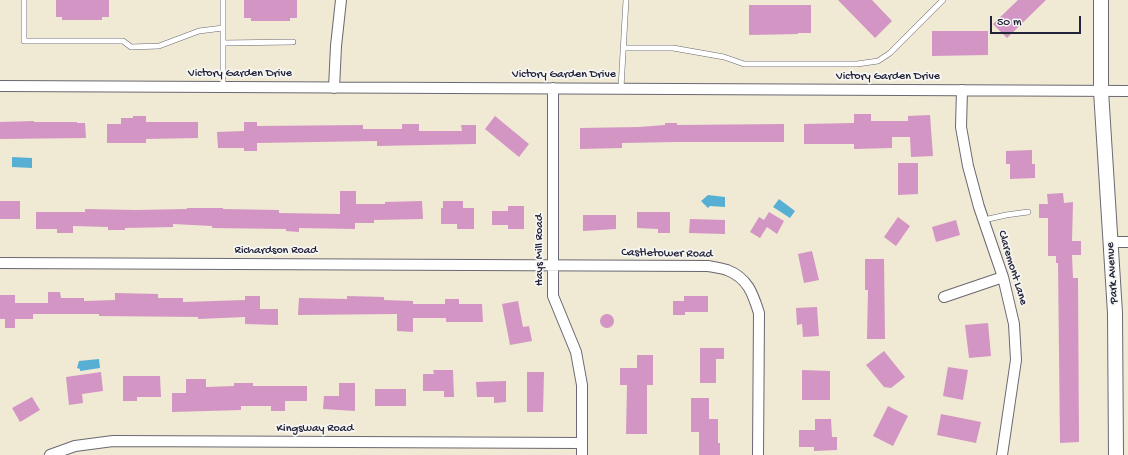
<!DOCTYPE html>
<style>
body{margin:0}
#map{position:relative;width:1128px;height:455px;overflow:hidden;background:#f0e9d4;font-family:"Gochi Hand",sans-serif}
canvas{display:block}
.scale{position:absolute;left:990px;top:16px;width:91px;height:18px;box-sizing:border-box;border:2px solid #22223b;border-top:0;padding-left:5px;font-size:12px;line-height:14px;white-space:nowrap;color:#22223b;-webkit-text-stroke:3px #f6f6f2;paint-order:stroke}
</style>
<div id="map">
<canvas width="1128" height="455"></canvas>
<div class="scale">50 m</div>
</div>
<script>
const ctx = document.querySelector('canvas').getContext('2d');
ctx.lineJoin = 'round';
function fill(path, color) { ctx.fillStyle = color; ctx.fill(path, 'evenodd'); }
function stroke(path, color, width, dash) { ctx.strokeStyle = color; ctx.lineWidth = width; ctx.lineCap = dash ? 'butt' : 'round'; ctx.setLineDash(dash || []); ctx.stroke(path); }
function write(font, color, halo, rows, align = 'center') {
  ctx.font = font + ' "Gochi Hand",sans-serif'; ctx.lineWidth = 3.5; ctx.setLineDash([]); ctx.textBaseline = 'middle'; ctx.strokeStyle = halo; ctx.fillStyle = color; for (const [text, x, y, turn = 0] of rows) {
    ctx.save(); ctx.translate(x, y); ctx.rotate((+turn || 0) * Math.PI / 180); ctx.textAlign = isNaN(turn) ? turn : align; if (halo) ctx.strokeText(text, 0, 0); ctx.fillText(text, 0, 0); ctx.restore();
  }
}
fill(new Path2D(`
 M12 157 32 158V168L12 167Z
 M708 195 725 197V207L710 206 708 208 701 201Z
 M779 199 795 211 790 218 773 207Z
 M99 359 100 368 80 371V369L77 368 79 361Z`), '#57b0d4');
fill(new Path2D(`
 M56 0H109V17H102V20H62V17H56Z
 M244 0H297V18H290V21H251V18H244Z
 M838 0H872L892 21 875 38Z
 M1018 0H1046L1007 38 993 24Z
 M749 5H811V33H798V34L749 35Z
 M932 31H988V55L932 56Z
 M854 114H871V121H908V116L930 115 933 156 911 157 910 137H892V148L854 149V144H804V124L854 123Z
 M133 116H146V122H198V138L146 139V143H107V124H121V118H133Z
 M495 116 529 144 519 157 485 129Z
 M34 121V122H77V123H85L86 138 0 139V122Z
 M244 122H257V126L363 125V129H402V124H419V131H462L461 125H476V144L377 146V141L257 143V151H244V148H218L217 132 244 131Z
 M665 123H677V125L784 124V142H677L622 143V148L580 149V128L639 127 665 125Z
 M1032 150V164H1035V178L1010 179V164H1006V151Z
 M898 163H918V194L898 195Z
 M340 191H356V204H385V202L422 201 423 219 374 220V223H355V229L299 228V232L286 231V229L212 228V226L173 224V227L125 228V230H108V227L73 226V233H57V229H36V212H85V209L136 210 187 209V208H223V209L279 210V213L340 214Z
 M1063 193 1064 203 1073 202 1072 241H1081V255H1072L1073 278H1078L1079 442 1060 443 1058 263H1056V256H1048V218H1039V204H1048L1047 194Z
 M0 201H20V219H0Z
 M443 201H463V208H474V229H457V224H441V208H443Z
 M508 206H524V229H508V225H492V211H508Z
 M637 212H670V233H658V229L637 228Z
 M769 212 784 221 777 234 767 227 760 238 750 232 759 217 764 220Z
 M583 215H616V229L583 231Z
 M898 217 910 226 896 246 884 237Z
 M690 219 725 220V234L689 233Z
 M956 220 960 235 936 242 932 227Z
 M812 251 819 280 804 283 798 254Z
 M865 259H884L885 339H867L868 290H865Z
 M48 292H60L61 298H84V301L115 300V293L158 294V298H183V302L245 300V296H260V309H278V325L245 324V317L198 319V317L99 316V314H33V319H15V328H5V319H0V295H15V303H48Z
 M347 296 384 297V300L413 301V304H445V299H459V304H482L483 322H446V318H413V332L397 331V314L298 315 299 298 347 299Z
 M684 296H708V312H685V315H673V301H684Z
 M518 301 523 327 529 326 532 341 510 345 502 304Z
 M817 307 819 336 803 337 802 324 797 325 796 308Z
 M600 321a7 7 0 1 1 14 0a7 7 0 1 1-14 0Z
 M988 323 991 356 969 358 965 325Z
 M700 348H724V359H716V383H700Z
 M884 351 905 377 891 388 884 387 866 365Z
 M637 355H653V385H647V434H626L627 385H620V368H637Z
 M948 367 968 370 963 400 943 396Z
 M433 370H453L454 397H444V391H423V374H434Z
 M802 370 830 371V400H802Z
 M101 372 103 391 82 394 83 403 69 405 66 377Z
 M527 372H544L543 412H527Z
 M123 376H160L161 397H137V401H123Z
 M186 379H206V387L234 386V383H253V386H307V401H285V411H271V406H241V410L172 412V393H186Z
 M506 381V402L494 403V397H477L476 382Z
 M339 383H355V411L323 409 324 396H339Z
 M375 389H406V406H375Z
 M32 397 40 410 20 422 12 408Z
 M691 398H709V419H718V443H720V455H699V432H691Z
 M888 406 908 416 893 446 873 436Z
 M941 414 981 422 976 443 937 435Z
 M815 419H831L832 437H837V450L814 451V447H799V430H815Z`), '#d395c3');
const service = new Path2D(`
 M24 0V41H123L131 47 159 46 199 31 223 28
 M223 0V87
 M223 43 293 42
 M623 48H673L724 57 744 64H857L878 61 890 53 943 0
 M621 88 626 0
 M984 220 1006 215 1028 212`);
const minor = new Path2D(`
 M0 86 1128 91
 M334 88 336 46 341 0
 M553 88V296L576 352 582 385V455
 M962 90 961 127 968 166 979 207 1003 277 1014 324 1016 360 1002 455
 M1111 242H1128
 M0 263 708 266C714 267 721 268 727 270 748 278 753 294 759 313L758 455
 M944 297 1003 277
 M50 455 75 446 113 441 582 443`);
const secondary = new Path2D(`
 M1101 0V91L1115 313 1116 455`);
stroke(service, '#6a6871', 6);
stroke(minor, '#6a6871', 12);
stroke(secondary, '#6a6871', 16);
stroke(service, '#fff', 5);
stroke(minor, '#fff', 10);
stroke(secondary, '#fff', 14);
write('12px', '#22223b', '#f6f6f2', [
 ["Victory Garden Drive",240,74],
 ["Victory Garden Drive",564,75],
 ["Victory Garden Drive",888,77],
 ["Hays Mill Road",540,250,-90],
 ["Richardson Road",276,251],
 ["Castletower Road",667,254,1],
 ["Claremont Lane",1012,268,73],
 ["Park Avenue",1113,273,-94],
 ["Kingsway Road",315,429]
]);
</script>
